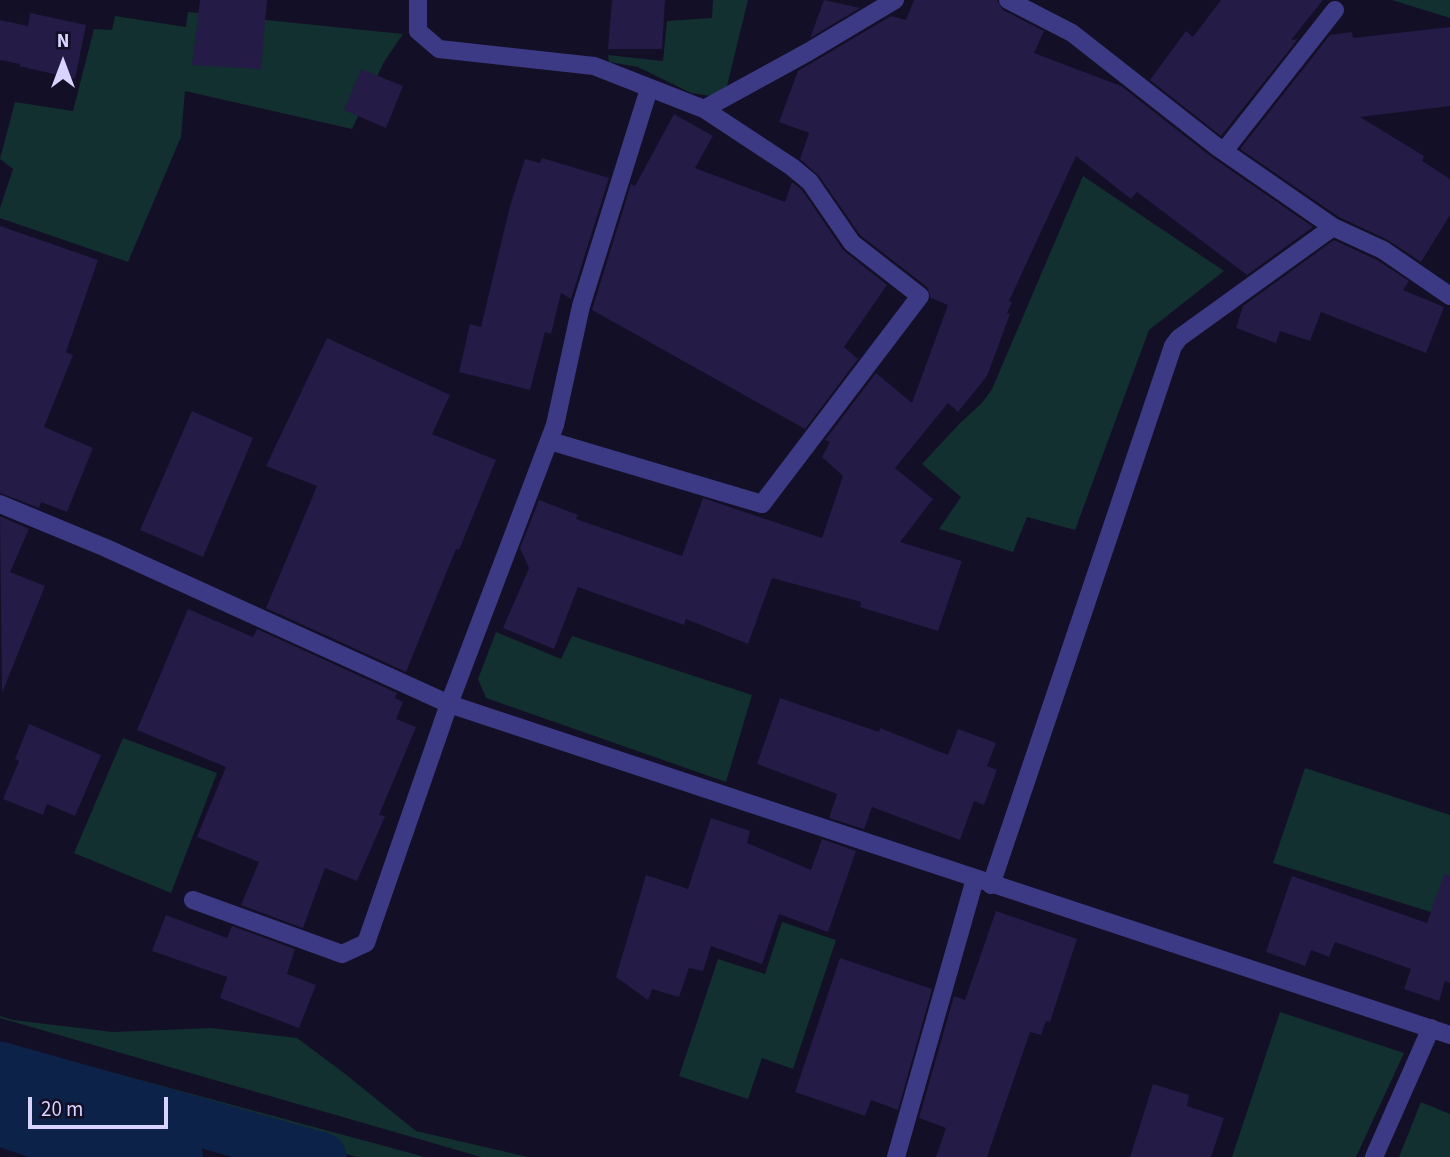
<!DOCTYPE html>
<style>
body{margin:0}
#map{position:relative;width:1450px;height:1157px;overflow:hidden;background:#130f26;font-family:"Source Sans 3",sans-serif}
canvas{display:block}
.north{position:absolute;left:28px;top:28px;width:70px;height:70px;-webkit-text-stroke:5px #130f26;paint-order:stroke;rotate:0deg;font-size:19px;font-weight:700;line-height:28px;text-align:center;color:#d9d4ff}
.north::after{content:'';display:block;margin:auto;width:24px;height:32px;background:#d9d4ff;clip-path:polygon(50% 0,100% 100%,50% 72%,0 100%)}
.scale{position:absolute;left:28px;top:1097px;width:140px;height:32px;box-sizing:border-box;border:4px solid #d9d4ff;border-top:0;padding-left:9px;font-size:21px;line-height:24px;white-space:nowrap;color:#d9d4ff;-webkit-text-stroke:5px #130f26;paint-order:stroke}
</style>
<div id="map">
<canvas width="1450" height="1157"></canvas>
<div class="north">N</div>
<div class="scale">20 m</div>
</div>
<script>
const ctx = document.querySelector('canvas').getContext('2d');
ctx.lineJoin = 'round';
function fill(path, color) { ctx.fillStyle = color; ctx.fill(path, 'evenodd'); }
function stroke(path, color, width, dash) { ctx.strokeStyle = color; ctx.lineWidth = width; ctx.lineCap = dash ? 'butt' : 'round'; ctx.setLineDash(dash || []); ctx.stroke(path); }
fill(new Path2D(`
 M713 0H748L726 90 711 96 691 93 638 67 609 62 608 55 663 61 667 21 712 18Z
 M1392 0H1450V18Z
 M188 12 403 34 384 62 352 129 185 91 181 137 128 262 0 218V208L13 169 0 159 15 102 73 111 94 29 112 30 115 16 186 27Z
 M1083 176 1224 271 1149 330 1075 530 1027 517 1013 552 939 529 961 497 922 464 960 423 982 403 992 389Z
 M496 632 561 659 572 636 752 695 726 782 486 698 478 679Z
 M123 738 217 773 171 893 74 853Z
 M1305 768 1450 815V918L1273 863Z
 M782 922 836 940 793 1069 762 1058 748 1099 679 1076 718 959 765 974Z
 M1280 1012 1404 1053 1356 1157H1232Z
 M0 1016 13 1020 113 1032 211 1028 297 1038 344 1073 416 1131 528 1157H481L0 1018Z
 M0 1042 425 1157H357L0 1060Z
 M1421 1102 1450 1114V1157H1399Z`), '#12302f');
stroke(new Path2D(`
 M0 1066 322 1157`), '#0c2248', 49);
stroke(new Path2D(`
 M0 1103 161 1157`), '#0c2248', 84);
fill(new Path2D(`
 M200 0H267L261 69 192 65Z
 M612 0H665L662 49H608Z
 M824 0 860 8 810 38Z
 M914 0H997L1003 10 1044 31 1034 53 1121 86 1209 155 1313 227 1247 275 1137 192 1131 199 1076 156 1009 301 1012 302 1007 313 1010 314 987 376 958 412 948 403 895 468 933 499 900 542 962 561 938 631 860 607 861 602 772 578 748 644 686 619 684 625 578 587 554 649 503 628 529 568 520 548 539 500 578 515 576 519 682 556 703 498 822 538 843 476 822 457 830 442 825 440 876 373 912 403 948 305 931 298 927 287 860 235 819 176 800 159 809 133 779 122 798 71 891 16 906 20Z
 M1221 0H1323L1291 40 1298 39 1221 136 1150 80 1186 31 1193 37Z
 M30 13 86 25 75 79 19 66 20 64 0 60V20L28 26Z
 M1450 27V106L1360 117 1424 156 1422 161 1450 179V215L1421 262 1388 240 1339 217 1240 149 1330 35 1352 32 1353 38Z
 M361 69 403 86 386 128 344 110Z
 M674 114 713 136 695 168 785 202 792 182 802 190 843 250 887 285 844 347 858 359 805 429 592 310 631 184 635 186Z
 M542 158 609 178 571 299 561 293 551 334 545 332 530 390 459 372 470 324 481 327 510 206 525 159 540 163Z
 M0 226 98 260 66 352 73 355 44 427 93 448 67 512 41 502 39 508 0 493Z
 M1334 240 1377 260 1409 281 1403 290 1444 307 1426 353 1321 312 1310 341 1280 331 1276 343 1236 328 1243 306Z
 M327 338 450 395 432 434 496 460 459 550 456 549 406 672 266 608 317 486 266 466Z
 M192 411 253 438 203 557 140 530Z
 M0 516 29 529 10 572 45 586 2 693Z
 M188 609 253 637 257 629 397 693 395 698 403 702 396 719 416 727 379 815 385 816 357 881 325 868 303 928 241 905 259 862 197 837 226 767 137 730Z
 M780 698 879 732 880 728 948 755 958 729 996 743 987 766 997 770 984 805 974 801 960 840 872 807 864 829 829 818 837 794 757 764Z
 M29 724 101 755 75 816 47 804 43 815 3 799 19 761 15 759Z
 M711 818 750 831 747 843 811 870 822 839 856 851 828 932 779 914 762 964 711 946 703 971 689 968 679 997 652 989 648 1000 616 977 646 875 688 889Z
 M1444 874 1450 875V983L1445 981 1439 1001 1404 989 1411 969 1335 942 1329 957 1311 950 1305 966 1266 952 1292 876 1427 923Z
 M996 911 1077 939 1050 1022 1046 1021 1041 1035 1030 1032 987 1157H936L946 1128 919 1118 954 996 965 1000Z
 M166 915 227 938 232 926 295 949 287 974 316 985 299 1028 220 998 227 977 152 951Z
 M840 958 932 989 898 1110 871 1100 865 1116 795 1092Z
 M1153 1084 1189 1095 1187 1106 1224 1118 1211 1157H1130Z`), '#241b47');
stroke(new Path2D(`
 M418 0V31L439 49 594 66 704 109 808 52 895 0
 M1008 0 1072 33 1216 146 1333 227 1383 250
 M1224 151 1335 10
 M550 441 762 504 920 296 852 243 810 182 792 167 704 109
 M991 885 1173 346 1179 338 1333 227
 M1374 1157 1431 1028`), '#3d3a85', 18);
stroke(new Path2D(`
 M1383 250 1450 296
 M0 504 106 548 449 704 1450 1035
 M193 900 342 954 366 943 449 704 555 425 581 306 649 89
 M896 1157 975 879`), '#3d3a85', 18);
</script>
